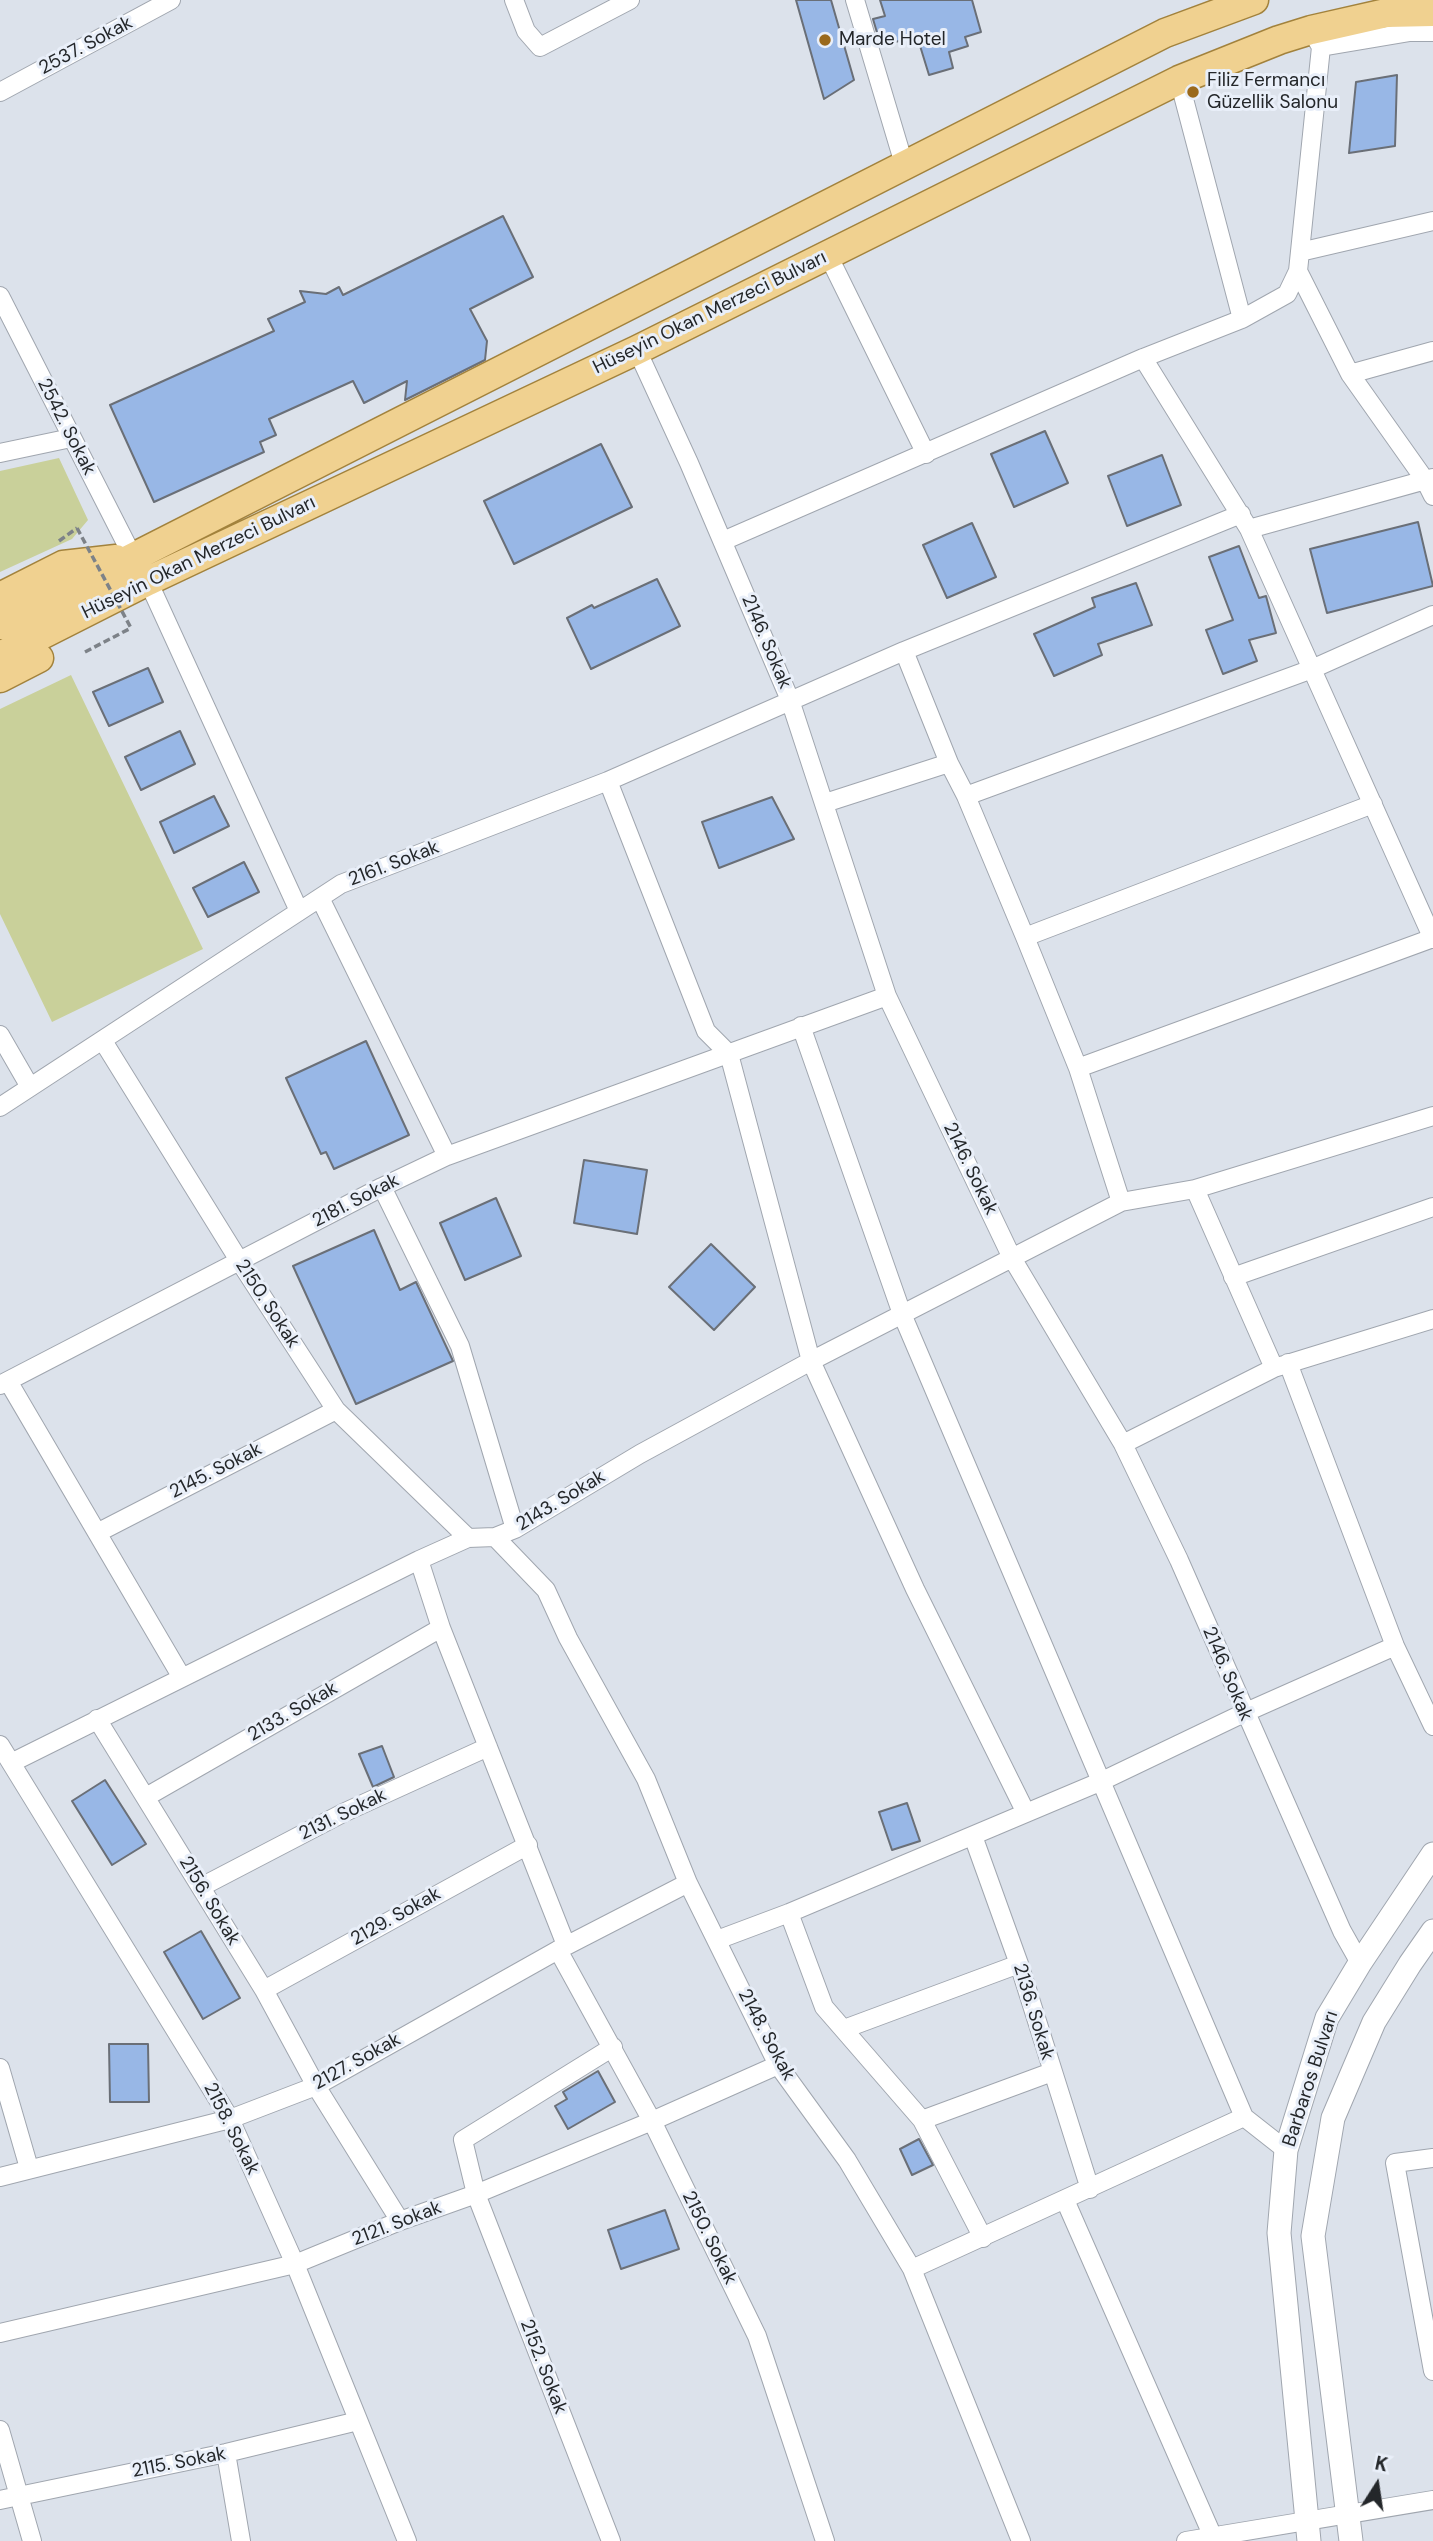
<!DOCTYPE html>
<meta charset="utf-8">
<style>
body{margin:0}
#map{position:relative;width:1433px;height:2541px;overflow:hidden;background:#dce2eb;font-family:"DM Sans",sans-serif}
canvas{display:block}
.north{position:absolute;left:1342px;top:2450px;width:70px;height:70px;-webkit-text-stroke:5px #e9eff9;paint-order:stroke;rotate:12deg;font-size:19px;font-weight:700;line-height:28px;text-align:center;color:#24272a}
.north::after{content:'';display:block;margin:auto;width:24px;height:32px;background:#24272a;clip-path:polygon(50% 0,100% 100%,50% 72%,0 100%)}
</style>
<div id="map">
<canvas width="1433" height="2541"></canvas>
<div class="north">K</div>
</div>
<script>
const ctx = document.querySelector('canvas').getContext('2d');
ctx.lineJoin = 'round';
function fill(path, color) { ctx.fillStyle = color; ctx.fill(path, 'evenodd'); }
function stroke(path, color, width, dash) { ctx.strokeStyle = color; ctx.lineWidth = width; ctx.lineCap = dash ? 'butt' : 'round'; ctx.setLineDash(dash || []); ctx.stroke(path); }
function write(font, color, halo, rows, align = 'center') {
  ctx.font = font + ' "DM Sans",sans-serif'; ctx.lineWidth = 6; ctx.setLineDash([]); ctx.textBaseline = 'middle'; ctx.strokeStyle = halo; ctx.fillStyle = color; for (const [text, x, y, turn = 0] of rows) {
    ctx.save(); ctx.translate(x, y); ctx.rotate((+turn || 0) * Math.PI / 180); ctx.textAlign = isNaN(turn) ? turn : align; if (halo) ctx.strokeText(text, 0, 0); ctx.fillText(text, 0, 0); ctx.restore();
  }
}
fill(new Path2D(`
 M59 458 88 520 72 539 0 572V471Z
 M71 675 203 949 52 1022 0 914V709Z`), '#c9d09a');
const building = new Path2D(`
 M796 0H831L854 80 824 99Z
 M880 0H972L981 32 965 37 968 46 949 52 953 68 929 75 917 36 881 46 873 19 885 16Z
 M1397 75 1395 146 1349 153 1356 82Z
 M503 216 533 277 470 309 487 341 485 360 405 400 407 381 364 403 353 381 269 419 276 435 260 442 264 452 154 502 110 405 274 331 268 319 305 302 300 291 326 294 339 287 343 295Z
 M1045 431 1068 483 1014 507 991 454Z
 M601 444 632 507 514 564 484 501Z
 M1162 455 1181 505 1127 526 1108 476Z
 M1418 522 1433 586 1327 613 1310 549Z
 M972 523 996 577 947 598 923 545Z
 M1239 546 1259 598 1266 596 1276 633 1249 640 1257 661 1223 674 1206 630 1233 620 1209 557Z
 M657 579 680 626 591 669 567 618 592 605 594 608Z
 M1136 583 1152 625 1098 644 1102 655 1054 676 1034 634 1095 607 1092 598Z
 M148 668 163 702 109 726 93 692Z
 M180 731 195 764 141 790 125 757Z
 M214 796 229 826 174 853 160 822Z
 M772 797 794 839 719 868 702 822Z
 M244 862 259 892 208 917 193 888Z
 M366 1041 409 1135 334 1169 326 1152 321 1154 286 1078Z
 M584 1160 647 1170 637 1234 574 1223Z
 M496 1198 521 1256 465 1280 440 1223Z
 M374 1230 400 1290 416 1282 453 1361 356 1404 293 1266Z
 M711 1244 755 1287 714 1330 669 1287Z
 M382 1746 394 1777 373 1787 359 1754Z
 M105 1780 146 1844 112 1865 72 1801Z
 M907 1803 920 1841 892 1850 879 1812Z
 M201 1931 240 1998 203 2019 164 1952Z
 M109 2044H148L149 2102H110Z
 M598 2071 615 2102 568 2129 555 2106 567 2099 563 2092Z
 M919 2139 933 2165 912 2175 900 2149Z
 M665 2210 679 2249 621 2269 608 2230Z`);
fill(building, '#98b7e6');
stroke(building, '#6a6f77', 2);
const minor = new Path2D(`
 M514 0 526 31 540 47 630 0
 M855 0 904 164
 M1321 47 1410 32H1433
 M1179 80 1242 319
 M0 92 171 0
 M1300 252 1433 221
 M828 255 926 454
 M1298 271 1350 374 1425 480 1433 496
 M0 296 133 557
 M637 350 689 463 790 700 887 996 1012 1258 1123 1444 1179 1560 1342 1931 1360 1963
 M1143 358 1249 529 1433 939
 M1350 374 1433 351
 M0 453 71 438
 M1249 529 1433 478
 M723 541 1143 358 1242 319 1287 294 1298 271 1321 47 1311 30
 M148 581 299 911
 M904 651 949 763 966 796 1025 937 1078 1068 1121 1202
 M608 781 706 1031 729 1054 811 1361 915 1589 1026 1813
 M966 796 1312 669 1433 615
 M825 803 949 763
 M320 898 447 1156
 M1025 937 1373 804
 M801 1026 902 1314 1244 2117
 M0 1035 30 1087
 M103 1041 240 1262 336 1410 468 1538
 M1078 1068 1433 938
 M0 1107 341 884 608 781 904 651 1241 514
 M382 1187 460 1346 515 1529
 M1195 1189 1274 1368
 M1233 1277 1433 1207
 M1288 1363 1395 1646 1433 1726
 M8 1381 181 1676
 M0 1385 382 1187 447 1156 887 996
 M1123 1444 1274 1368 1433 1319
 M97 1533 336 1410
 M495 1537 546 1590 568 1638 646 1779 688 1883 778 2065 847 2160 912 2269 1021 2541
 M419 1560 441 1628 566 1945
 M97 1719 264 1990 316 2086 400 2221
 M0 1745 230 2119 295 2264 407 2541
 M11 1763 419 1560 468 1538 495 1537 515 1529 640 1454 811 1361 1121 1202 1195 1189 1433 1116
 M146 1797 441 1628
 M973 1836 1019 1964 1090 2189
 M201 1887 343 1813 488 1747
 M789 1913 824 2007 922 2120 983 2238
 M717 1940 789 1913 1102 1781 1244 1713 1395 1646
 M558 1950 652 2121 757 2336 825 2541
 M264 1990 528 1845
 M844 2029 1019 1964
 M0 2068 29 2168
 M922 2120 1052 2072
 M1433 2158 1395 2163 1433 2371
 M0 2177 230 2119 316 2086 558 1950 688 1883
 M1065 2200 1213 2537
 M912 2269 1244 2117 1286 2150
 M0 2333 295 2264 400 2221 476 2194 652 2121 778 2065
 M0 2430 32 2541
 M226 2453 241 2541
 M0 2500 226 2453 358 2421
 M611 2541 476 2194 463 2140 613 2047
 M1186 2541 1433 2500`);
const tertiary = new Path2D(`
 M1309 2541 1279 2233 1286 2150 1327 2018 1360 1963 1433 1854
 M1351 2541 1313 2236 1333 2118 1374 2022 1410 1964 1433 1931`);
const primary = new Path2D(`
 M0 597 63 565 116 559
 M0 625 1165 33 1254 0
 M0 656 148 581 637 350 1179 80 1279 40 1311 30 1386 13 1433 12
 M0 678 39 658`);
stroke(minor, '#a0a6af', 20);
stroke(tertiary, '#a0a6af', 25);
stroke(primary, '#a2823c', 31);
stroke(new Path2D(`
 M59 541 77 528
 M85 652 131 628`), '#7d8288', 3.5, [7, 3.5]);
stroke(minor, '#fff', 18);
stroke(tertiary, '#fff', 23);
stroke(primary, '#f0d190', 28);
stroke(new Path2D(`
 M77 528 131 628`), '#7d8288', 3.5, [7, 3.5]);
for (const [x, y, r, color] of [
 [825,40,7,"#9a691c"],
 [1193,92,7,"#9a691c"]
]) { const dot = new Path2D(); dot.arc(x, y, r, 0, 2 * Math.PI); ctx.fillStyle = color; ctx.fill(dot); stroke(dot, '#e9eff9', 2.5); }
write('19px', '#24272a', '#e9eff9', [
 ["Marde Hotel",839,40],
 ["Filiz Fermancı",1207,81],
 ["Güzellik Salonu",1207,103]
], 'left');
write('19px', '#24272a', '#e9eff9', [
 ["2537. Sokak",86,46,-28],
 ["Hüseyin Okan Merzeci Bulvarı",710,313,-26],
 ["2542. Sokak",66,427,63],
 ["Hüseyin Okan Merzeci Bulvarı",199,558,-26],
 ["2146. Sokak",766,642,67],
 ["2161. Sokak",394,864,-21],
 ["2146. Sokak",970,1169,64],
 ["2181. Sokak",356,1201,-27],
 ["2150. Sokak",267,1304,57],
 ["2145. Sokak",216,1471,-27],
 ["2143. Sokak",561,1501,-31],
 ["2146. Sokak",1227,1674,67],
 ["2133. Sokak",293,1712,-30],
 ["2131. Sokak",343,1815,-26],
 ["2156. Sokak",209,1901,59],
 ["2129. Sokak",396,1917,-29],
 ["2136. Sokak",1033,2012,73],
 ["2148. Sokak",766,2035,62],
 ["2127. Sokak",357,2062,-29],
 ["Barbaros Bulvarı",1311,2079,-72],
 ["2158. Sokak",231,2129,63],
 ["2121. Sokak",397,2224,-21],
 ["2150. Sokak",709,2238,64],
 ["2152. Sokak",543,2367,69],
 ["2115. Sokak",179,2463,-11]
]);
</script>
